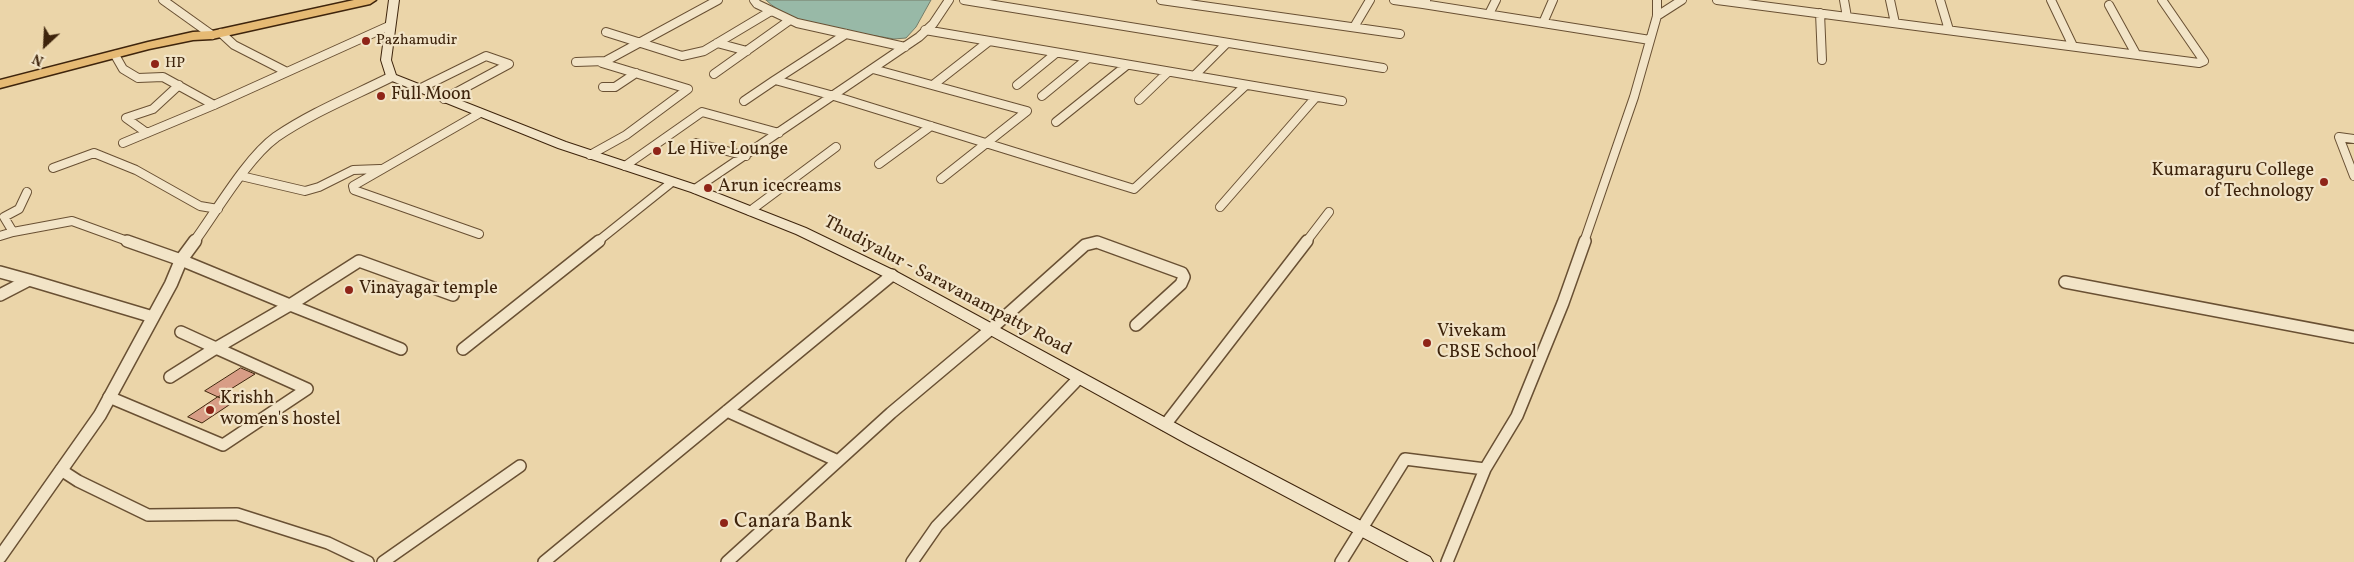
<!DOCTYPE html>
<style>
body{margin:0}
#map{position:relative;width:2354px;height:562px;overflow:hidden;background:#ebd5a9;font-family:Vollkorn,serif}
canvas{display:block}
.north{position:absolute;left:20px;top:20px;width:50px;height:50px;-webkit-text-stroke:4px #f2e4c7;paint-order:stroke;rotate:205deg;font-size:14px;font-weight:700;line-height:20px;text-align:center;color:#3e240c}
.north::after{content:'';display:block;margin:auto;width:18px;height:22px;background:#3e240c;clip-path:polygon(50% 0,100% 100%,50% 72%,0 100%)}
</style>
<div id="map">
<canvas width="2354" height="562"></canvas>
<div class="north">N</div>
</div>
<script>
const ctx = document.querySelector('canvas').getContext('2d');
ctx.lineJoin = 'round';
function fill(path, color) { ctx.fillStyle = color; ctx.fill(path, 'evenodd'); }
function stroke(path, color, width, dash) { ctx.strokeStyle = color; ctx.lineWidth = width; ctx.lineCap = dash ? 'butt' : 'round'; ctx.setLineDash(dash || []); ctx.stroke(path); }
function write(font, color, halo, rows, align = 'center') {
  ctx.font = font + ' Vollkorn,serif'; ctx.lineWidth = 4.5; ctx.setLineDash([]); ctx.textBaseline = 'middle'; ctx.strokeStyle = halo; ctx.fillStyle = color; for (const [text, x, y, turn = 0] of rows) {
    ctx.save(); ctx.translate(x, y); ctx.rotate((+turn || 0) * Math.PI / 180); ctx.textAlign = isNaN(turn) ? turn : align; if (halo) ctx.strokeText(text, 0, 0); ctx.fillText(text, 0, 0); ctx.restore();
  }
}
const water = new Path2D(`
 M766 0H931L916 27 906 38 894 39C857 32 792 27 766 0Z`);
fill(water, '#98b9a7');
stroke(water, '#747d69', 1);
const building = new Path2D(`
 M241 368 255 374 218 397 205 391Z
 M218 397 232 403 202 423 188 417Z`);
fill(building, '#d89d86');
stroke(building, '#3e240c', 1);
const minorFar1 = new Path2D(`
 M163 0 212 35
 M754 0 757 4 797 23 905 47
 M964 0 1383 68
 M1161 0 1400 34
 M1394 0 1423 4 1426 0
 M1717 0 2199 63 2204 61 2162 0
 M1844 0 1847 17
 M1890 0 1895 23
 M1940 0 1949 30
 M2051 0 2073 46
 M1423 4 1543 23 1553 0
 M2109 5 2136 54
 M1820 13 1822 60
 M1489 14 1496 0
 M1657 16 1682 0
 M1543 23 1650 40
 M1354 27 1370 0
 M925 30 1342 101
 M606 32 682 56 704 51 771 11
 M221 33 234 45 287 72
 M846 34 775 80 834 96 1134 189 1246 85
 M717 43 747 51
 M115 55 123 69 138 78 163 77 214 105
 M576 62 605 61
 M873 69 1027 111 941 179
 M714 74 790 20
 M1194 76 1227 43
 M933 85 988 42
 M1017 85 1055 54
 M603 87H615L636 73
 M419 89 486 56 509 64 444 99
 M1042 96 1087 59
 M1139 100 1168 72
 M744 101 775 80
 M1056 122 1127 65
 M147 133 126 118 153 109 179 85
 M2354 139 2339 137 2354 176
 M123 143 214 105 389 26
 M696 143 746 156
 M590 155 626 135 688 89 602 63 718 0
 M879 164 931 126
 M625 166 702 112 779 133
 M53 168 94 153 136 170 200 206 218 209
 M241 176 305 191 319 187 353 170 380 169
 M695 189 919 37 933 24 949 0
 M1220 207 1316 97
 M750 211 836 147
 M13 232 72 221 130 242
 M479 234 354 190 353 186 480 113
 M0 236 13 232 4 217 19 209 27 192
 M597 242 672 182
 M1306 242 1329 212
 M1584 242 1634 97 1657 16V0`);
const minor = new Path2D(`
 M0 272 29 280
 M2065 282 2354 337
 M0 295 29 280 153 317
 M290 305 359 261 453 295
 M290 305 401 349
 M181 332 216 348
 M463 349 599 241
 M170 377 216 348
 M109 397 223 445 307 389 216 348 290 305 181 260 127 241
 M727 411 838 461
 M1165 425 1307 241
 M61 470 78 481 148 515 237 514 328 543 368 562
 M383 562 520 466
 M544 562 892 275
 M727 562 891 413 991 329 1085 245 1097 242 1182 273 1184 277 1181 284 1136 325
 M912 562 937 526 1079 378
 M1341 562 1405 459 1485 469 1517 416 1563 303 1585 241
 M1447 562 1485 469`);
const tertiaryFar1 = new Path2D(`
 M194 242C216 212 247 158 276 137 311 113 353 96 391 77`);
const tertiary = new Path2D(`
 M0 557 100 415 171 284 181 260 195 241`);
const secondary = new Path2D(`
 M389 0H399L391 60 396 75 566 142 699 186 806 228 897 272 1199 436 1430 557 1433 562H1409L1187 444 887 278 796 234 691 192 558 148 387 79 381 60Z`);
const trunk = new Path2D(`
 M354 0H376L370 4 212 39 193 40 149 49 0 88V80L148 42 193 32 212 31Z`);
stroke(minorFar1, '#695033', 10);
stroke(minor, '#695033', 14);
stroke(tertiaryFar1, '#695033', 11);
stroke(tertiary, '#695033', 15);
stroke(secondary, '#3e240c', 2);
stroke(trunk, '#3e240c', 3);
stroke(minorFar1, '#f2e4c7', 8);
stroke(minor, '#f2e4c7', 11);
stroke(tertiaryFar1, '#f2e4c7', 9);
stroke(tertiary, '#f2e4c7', 12);
fill(secondary, '#f2e4c7');
fill(trunk, '#e6ba74');
for (const [x, y, r, color] of [
 [366,41,5,"#8f2418"],
 [155,64,5,"#8f2418"],
 [381,96,5,"#8f2418"],
 [657,151,5,"#8f2418"],
 [2324,182,5,"#8f2418"],
 [708,188,5,"#8f2418"],
 [349,290,5,"#8f2418"],
 [1427,343,5,"#8f2418"],
 [210,410,5,"#8f2418"],
 [724,523,5,"#8f2418"]
]) { const dot = new Path2D(); dot.arc(x, y, r, 0, 2 * Math.PI); ctx.fillStyle = color; ctx.fill(dot); stroke(dot, '#f2e4c7', 2); }
write('15px', '#3e240c', '#f2e4c7', [
 ["Pazhamudir",376,41],
 ["HP",165,64]
], 'left');
write('18px', '#3e240c', '#f2e4c7', [
 ["Full Moon",391,96],
 ["Le Hive Lounge",667,151],
 ["Kumaraguru College",2314,172,"right"],
 ["of Technology",2314,193,"right"],
 ["Arun icecreams",718,188],
 ["Vinayagar temple",359,290],
 ["Vivekam",1437,333],
 ["CBSE School",1437,354],
 ["Krishh",220,400],
 ["women's hostel",220,421]
], 'left');
write('18px', '#3e240c', '#f2e4c7', [
 ["Thudiyalur - Saravanampatty Road",947,287,28]
]);
write('21px', '#3e240c', '#f2e4c7', [
 ["Canara Bank",734,523]
], 'left');
</script>
